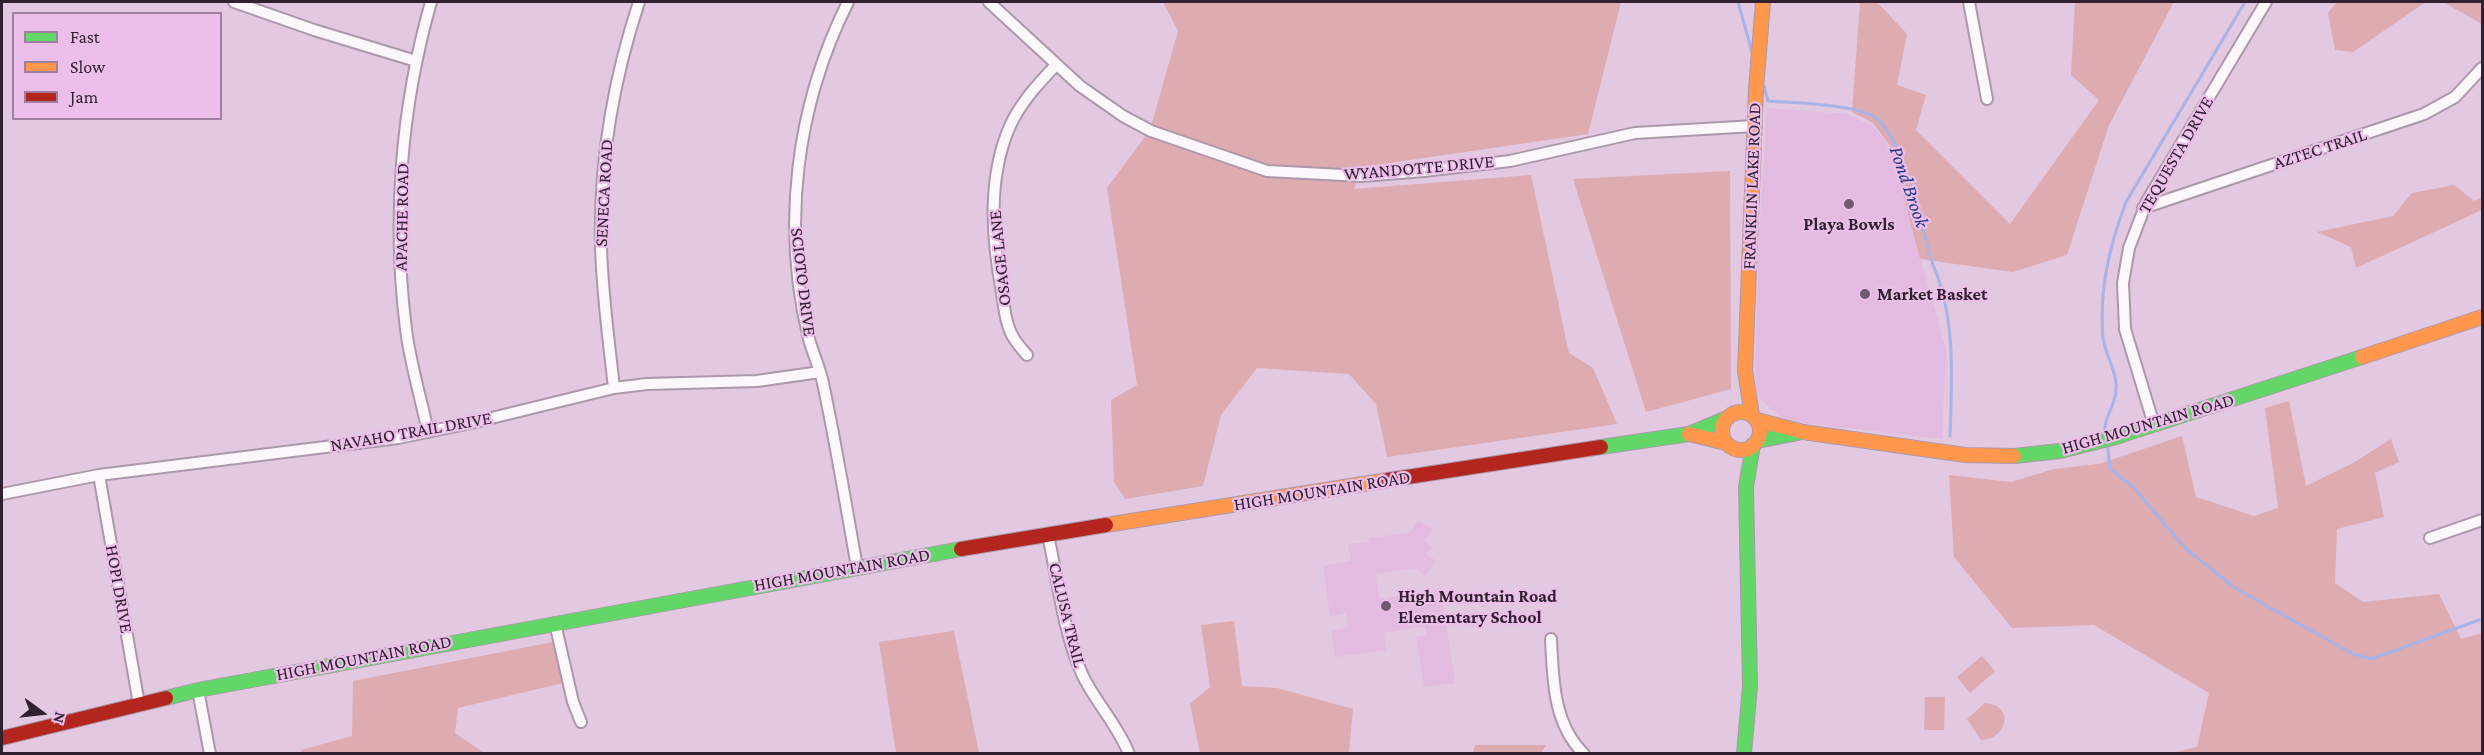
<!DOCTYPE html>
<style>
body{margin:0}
#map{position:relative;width:2484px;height:755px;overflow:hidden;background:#e2c8e0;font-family:"Crimson Pro",serif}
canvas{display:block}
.frame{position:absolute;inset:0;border:3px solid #312030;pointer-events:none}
.legend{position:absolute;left:12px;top:12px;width:210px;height:108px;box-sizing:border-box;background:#ecbeea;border:2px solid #a17fa0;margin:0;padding:8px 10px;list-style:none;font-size:18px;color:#312030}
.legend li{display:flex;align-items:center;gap:12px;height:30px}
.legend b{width:30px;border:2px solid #a17fa0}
.north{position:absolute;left:12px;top:683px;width:60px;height:60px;-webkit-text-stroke:4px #ecbeea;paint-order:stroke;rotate:105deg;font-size:16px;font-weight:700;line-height:24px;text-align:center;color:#312030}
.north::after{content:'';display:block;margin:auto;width:21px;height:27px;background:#312030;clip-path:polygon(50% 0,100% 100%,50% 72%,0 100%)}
</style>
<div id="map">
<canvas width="2484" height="755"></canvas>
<div class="frame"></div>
<ul class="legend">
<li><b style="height:8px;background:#63d668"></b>Fast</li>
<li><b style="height:8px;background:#ff974d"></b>Slow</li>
<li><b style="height:8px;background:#b3261e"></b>Jam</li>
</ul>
<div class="north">N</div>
</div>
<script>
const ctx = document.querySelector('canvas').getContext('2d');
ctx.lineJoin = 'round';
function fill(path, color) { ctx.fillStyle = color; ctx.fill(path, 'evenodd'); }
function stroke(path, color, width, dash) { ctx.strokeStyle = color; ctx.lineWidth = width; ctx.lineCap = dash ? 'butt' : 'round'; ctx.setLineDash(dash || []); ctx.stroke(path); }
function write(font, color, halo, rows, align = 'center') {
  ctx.font = font + ' "Crimson Pro",serif'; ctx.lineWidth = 4.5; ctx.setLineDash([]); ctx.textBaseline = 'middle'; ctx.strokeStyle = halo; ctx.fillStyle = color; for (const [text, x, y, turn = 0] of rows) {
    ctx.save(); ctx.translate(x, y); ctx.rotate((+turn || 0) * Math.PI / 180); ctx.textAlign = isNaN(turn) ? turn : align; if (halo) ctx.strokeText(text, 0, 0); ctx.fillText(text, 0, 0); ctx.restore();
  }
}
fill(new Path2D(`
 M1767 108 1847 114 1872 126 1885 141 1891 153 1946 350 1942 439 1797 422 1781 417 1760 399 1755 383 1759 238Z
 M1418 521 1433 529 1424 541 1431 547 1426 554 1436 561 1425 576 1416 568 1375 574 1380 599 1441 590 1455 683 1424 687 1416 637 1427 635 1425 626 1384 633 1386 650 1335 657 1331 631 1348 627 1346 613 1330 616 1323 566 1351 561 1348 544 1369 542V538L1410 533Z`), '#e3bbe1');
fill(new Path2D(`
 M1163 2H1621L1588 134 1362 167 1354 189 1531 175 1569 353 1593 368 1617 424 1387 457 1376 404 1349 374 1257 368 1221 415 1203 486 1125 499 1114 482 1111 400 1137 385 1107 188 1150 130 1178 31Z
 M1860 2H1877L1907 34 1897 85 1926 95 1916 130 2010 224 2099 100 2071 75 2075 2H2174L2109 125 2067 255 2013 272 1920 259 1890 146 1873 123 1852 112Z
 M2337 2H2426L2353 52 2335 50 2328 13Z
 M2443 2H2482V24Z
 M1730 171 1731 389 1646 412 1573 179Z
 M2454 185 2474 201 2482 197V210L2356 268 2351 247 2317 232 2393 216 2412 193Z
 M2289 401 2306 486 2353 463 2391 439 2399 462 2375 473 2384 517 2337 529 2335 583 2363 602 2439 594 2461 639 2482 633V753H2171L2197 747 2209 693 2094 625 2012 628 1954 557 1949 475 2011 482 2054 469 2099 464 2182 436 2196 497 2254 516 2278 508 2265 408Z
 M1234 621 1242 686 1277 688 1353 709 1349 753H1200L1190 704 1210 687 1201 625Z
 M954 631 979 753H896L879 642Z
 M558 641 567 682 458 708 455 733 484 753 301 754V750L352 736 353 681Z
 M1982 656 1995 671 1970 693 1957 677Z
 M1925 697H1945L1944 730H1924Z
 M1985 703C2016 706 2007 739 1981 740L1967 719Z
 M1475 745H1546L1541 753H1473Z`), '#deabb1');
stroke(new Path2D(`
 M1738 2 1752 52
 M1764 86 1768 101C1792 103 1861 104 1877 119 1906 143 1921 228 1933 265 1956 318 1952 379 1950 436
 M2105 436C2102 417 2118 405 2116 383 2115 368 2105 354 2103 338 2099 290 2109 247 2126 202L2245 2
 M2107 442 2110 468 2134 488 2185 548 2235 588 2353 654 2371 659 2482 619`), '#a8b3e8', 3);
const street = new Path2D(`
 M234 2 314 30 416 61
 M848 2C796 106 781 226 809 339 813 354 820 368 823 383 836 444 846 506 857 567
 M989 2 1080 86 1123 116 1151 131 1267 171 1362 176 1424 171 1510 161 1635 133 1755 126
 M1969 2 1987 99
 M2143 208 2424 114 2455 97 2482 68
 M1027 355C1021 348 1015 342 1011 333 1005 321 1004 306 1002 293 992 239 987 178 1010 126 1021 102 1038 84 1056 65
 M614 388C609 341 602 293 601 246 599 162 613 81 639 2
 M2154 425 2125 329 2123 283 2129 248 2147 201 2266 2
 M428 432C421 398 410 363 406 329 392 220 401 107 431 2
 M99 475 139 704
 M2 494 99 475 398 438 471 423 614 388 647 384 757 381 820 372
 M1048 535C1058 581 1063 631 1082 674 1095 702 1118 725 1129 754
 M2430 538 2482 520
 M555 623 573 702 581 722
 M1551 639C1553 679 1553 724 1584 754
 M198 690 210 754`);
const fast = new Path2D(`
 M1757 441 1798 433
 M1601 447 1689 434 1725 419
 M2014 456 2060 451 2116 437 2362 357
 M166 698 198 690 961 549
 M1744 754 1750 686 1746 487 1753 445`);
const slow = new Path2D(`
 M2362 357 2482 317
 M1722 431a19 19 0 1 1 38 0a19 19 0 1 1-38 0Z
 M1752 415 1745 371 1756 89 1763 2
 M1757 420 1803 432 1965 455 2014 456
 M1689 434 1726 443
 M1106 525 1388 480`);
const jam = new Path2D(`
 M1388 480 1601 447
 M961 549 1106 525
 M2 738 166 698`);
stroke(street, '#ac98ab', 14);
stroke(fast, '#ac98ab', 16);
stroke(slow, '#ac98ab', 16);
stroke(jam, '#ac98ab', 16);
stroke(street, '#fbf7fa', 10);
stroke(fast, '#63d668', 14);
stroke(slow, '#ff974d', 14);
stroke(jam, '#b3261e', 14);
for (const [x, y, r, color] of [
 [1849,204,6,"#6f5b6e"],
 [1865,294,6,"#6f5b6e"],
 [1386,606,6,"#6f5b6e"]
]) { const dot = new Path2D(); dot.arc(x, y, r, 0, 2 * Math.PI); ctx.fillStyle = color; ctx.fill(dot); stroke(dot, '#ecbeea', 2); }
write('18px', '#312030', '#ecbeea', [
 ["AZTEC TRAIL",2320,149,-18],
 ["TEQUESTA DRIVE",2176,155,-60],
 ["WYANDOTTE DRIVE",1419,168,-5],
 ["FRANKLIN LAKE ROAD",1752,186,-88],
 ["SENECA ROAD",604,193,-87],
 ["APACHE ROAD",402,217,-89],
 ["OSAGE LANE",1000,258,-96],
 ["SCIOTO DRIVE",803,282,83],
 ["HIGH MOUNTAIN ROAD",2148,424,-16],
 ["NAVAHO TRAIL DRIVE",411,432,-10],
 ["HIGH MOUNTAIN ROAD",1322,491,-9],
 ["HIGH MOUNTAIN ROAD",842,570,-10],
 ["HOPI DRIVE",119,589,80],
 ["CALUSA TRAIL",1067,615,76],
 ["HIGH MOUNTAIN ROAD",364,658,-11]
]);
write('bold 18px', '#312030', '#ecbeea', [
 ["Playa Bowls",1849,224,"center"],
 ["Market Basket",1877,294],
 ["High Mountain Road",1398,596],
 ["Elementary School",1398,617]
], 'left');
write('italic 20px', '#213783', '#ecbeea', [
 ["Pond Brook",1909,187,71]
]);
</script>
